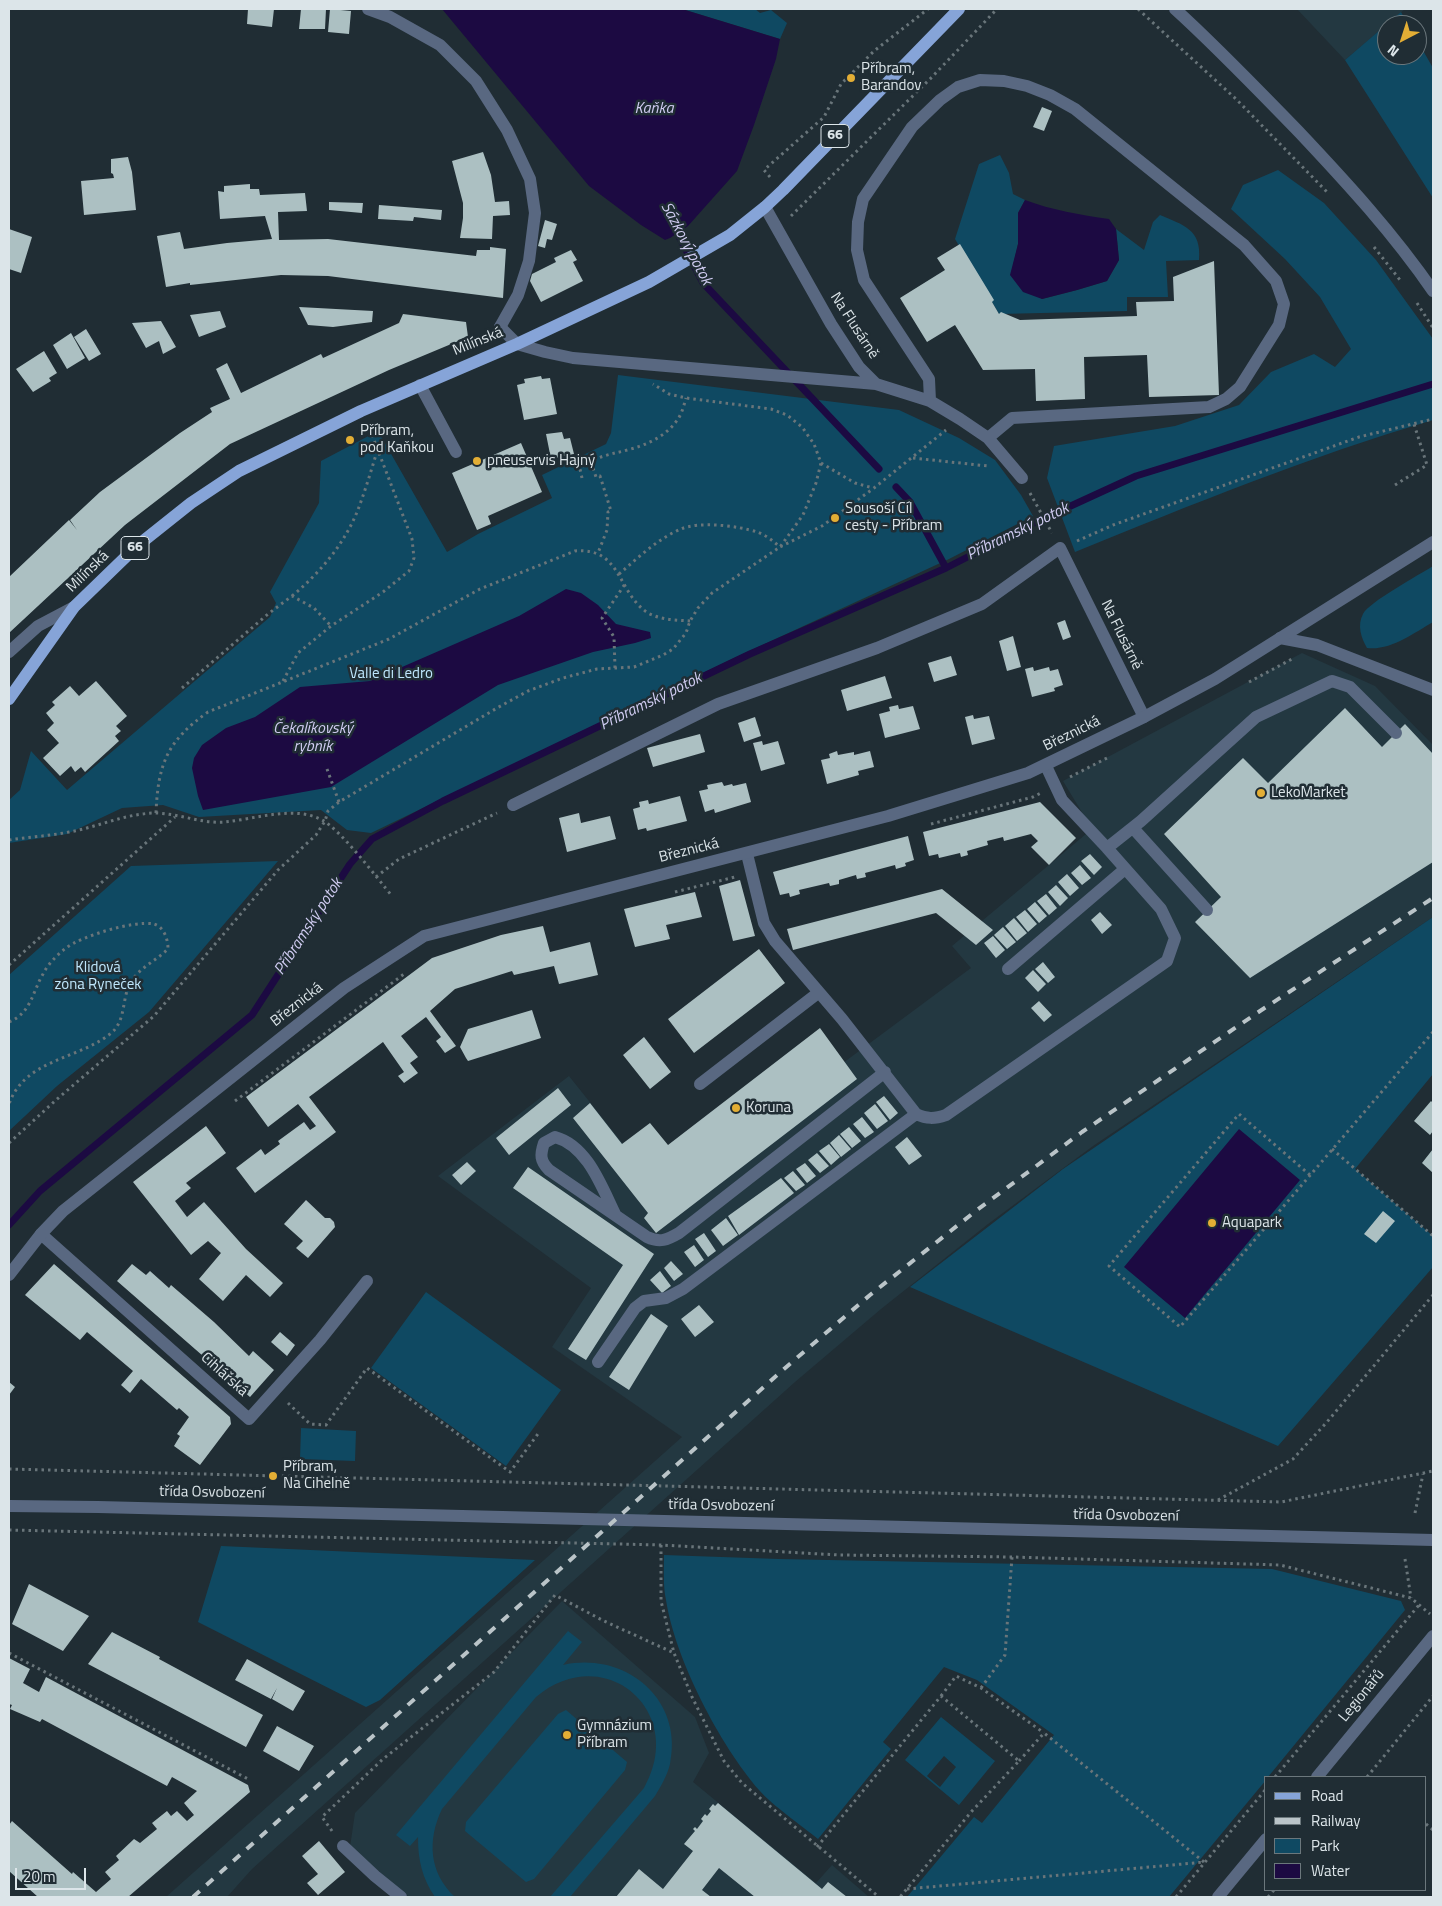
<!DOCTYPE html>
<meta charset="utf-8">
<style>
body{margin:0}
#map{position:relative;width:1442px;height:1906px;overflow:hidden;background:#202d34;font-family:"Titillium Web",sans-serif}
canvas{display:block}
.frame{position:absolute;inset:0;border:10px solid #dce5e9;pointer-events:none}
.legend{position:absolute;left:1264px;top:1776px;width:162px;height:115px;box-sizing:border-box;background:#202d34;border:1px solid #6b777c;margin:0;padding:6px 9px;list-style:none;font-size:15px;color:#dce5e9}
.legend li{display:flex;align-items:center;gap:10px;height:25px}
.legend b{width:25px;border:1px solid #6b777c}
.north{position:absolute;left:1377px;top:15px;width:50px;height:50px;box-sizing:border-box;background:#202d34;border:1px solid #6b777c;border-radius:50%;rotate:220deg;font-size:14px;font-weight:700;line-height:20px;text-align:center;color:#dce5e9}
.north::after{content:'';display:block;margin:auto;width:18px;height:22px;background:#e3ae35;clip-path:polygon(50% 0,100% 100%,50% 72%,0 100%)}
.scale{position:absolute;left:15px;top:1868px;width:71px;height:22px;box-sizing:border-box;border:2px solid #dce5e9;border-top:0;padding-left:6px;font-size:15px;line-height:18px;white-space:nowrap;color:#dce5e9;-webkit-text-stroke:4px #202d34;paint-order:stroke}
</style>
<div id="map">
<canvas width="1442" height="1906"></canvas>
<div class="frame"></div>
<ul class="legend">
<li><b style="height:6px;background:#86a4d8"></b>Road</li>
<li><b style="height:6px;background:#bac4c8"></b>Railway</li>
<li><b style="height:14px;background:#0f4962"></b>Park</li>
<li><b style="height:14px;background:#1c0a42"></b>Water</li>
</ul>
<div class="north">N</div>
<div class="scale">20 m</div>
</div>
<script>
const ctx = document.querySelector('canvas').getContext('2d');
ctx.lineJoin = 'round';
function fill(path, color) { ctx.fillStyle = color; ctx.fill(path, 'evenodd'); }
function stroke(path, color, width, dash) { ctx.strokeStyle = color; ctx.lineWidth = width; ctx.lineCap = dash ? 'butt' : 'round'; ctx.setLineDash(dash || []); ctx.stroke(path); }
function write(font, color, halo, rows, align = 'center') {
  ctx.font = font + ' "Titillium Web",sans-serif'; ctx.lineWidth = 5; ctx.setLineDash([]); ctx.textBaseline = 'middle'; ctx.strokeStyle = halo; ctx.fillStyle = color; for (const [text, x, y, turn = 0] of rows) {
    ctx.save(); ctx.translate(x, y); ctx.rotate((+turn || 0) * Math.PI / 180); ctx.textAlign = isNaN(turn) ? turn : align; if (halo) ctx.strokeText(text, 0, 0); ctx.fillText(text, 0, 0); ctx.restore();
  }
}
fill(new Path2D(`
 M1297 9H1405L1345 60Z
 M1302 653 1375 686 1433 745V917L1093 1146 988 1224 881 1309 795 1382 252 1869 227 1897H166L682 1437 552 1347 591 1288 438 1176 569 1076 667 1199 847 1060 971 968 952 946 1092 829 1063 781Z
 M562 1601 695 1717 709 1753 693 1782 816 1883 832 1865 869 1897H409L350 1847 355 1813Z`), '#233841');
fill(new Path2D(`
 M682 9H755L760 13 771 10 787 23 780 39Z
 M1401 12 1408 25H1387V55H1417V40L1433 68V198L1345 60Z
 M1000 155 1009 173 1013 194 1025 200 1018 213V244L1011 275 1042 299 1077 290 1107 281 1119 260 1116 229 1144 250 1153 222 1160 215C1183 225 1202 229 1199 260L1166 261 1168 297H1127V311L999 314 955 239 979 164Z
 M1278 170 1324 203 1376 260 1433 339V420C1311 456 1193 504 1075 552L1047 478 1054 446 1175 426 1239 405 1271 372 1314 354 1335 367 1351 349 1320 297 1285 259 1231 209 1243 185Z
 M618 375 899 410 959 438 995 460 1021 495 1033 516 949 559 732 659 371 833 347 830 321 810 199 817 163 805 122 808 67 834 9 843V800L20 790 31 751 67 790 270 617 276 603 270 592 319 503 321 461 378 431 447 552 478 534 552 498 542 475 606 444 611 433Z
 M1433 566V622C1414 633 1390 651 1367 648 1361 638 1357 625 1363 614 1369 602 1419 575 1433 566Z
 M278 861 149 1012 57 1086 9 1131V975L131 866Z
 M1433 917V1074L1355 1169 1433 1236V1267L1278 1446 910 1287 1063 1169Z
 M426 1292 561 1390 506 1466 371 1368Z
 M301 1428 356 1431 355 1461 300 1459Z
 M221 1546 535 1560 380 1700 366 1707 198 1622Z
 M664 1555 779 1559 1272 1569 1401 1601 1405 1610 1268 1777H1266V1780L1169 1897H907L974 1817 982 1823 1054 1735 977 1680 944 1667 883 1742 891 1749 818 1839C801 1825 773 1806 759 1790 720 1745 675 1659 666 1600 663 1586 664 1570 664 1555Z
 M568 1631 582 1642 563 1665C625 1651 684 1699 670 1764 667 1776 661 1786 655 1796L570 1897H550L644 1788C688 1711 604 1640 536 1697L442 1809C427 1840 429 1873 455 1897H435C422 1878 418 1860 418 1837L410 1846 396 1835Z
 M566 1710 627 1762 625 1770 534 1879 526 1882 465 1831 466 1822 558 1714Z
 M941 1717 995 1761 959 1805 905 1760ZM944 1756 956 1767 940 1787 927 1776Z`), '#0f4962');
fill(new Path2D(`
 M442 9H682L780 39 776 59 754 125 737 171 688 226 670 238 665 240 641 225 589 186Z
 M1025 200C1052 210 1080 215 1109 219L1116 229 1119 260 1107 281 1077 290 1042 299 1023 292 1010 275 1018 244V213Z
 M566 589 581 593 598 605 616 624 650 632 651 638 635 643 593 652 498 685 331 787 203 810 198 796 192 768 194 758 202 745 226 728 255 717 300 687 370 681 519 616Z
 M1239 1129 1300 1180 1185 1318 1124 1267Z`), '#1c0a42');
stroke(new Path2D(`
 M673 225 703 283 879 469
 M896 487 910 502 946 568
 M9 1225 40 1191 252 1015 350 864 372 839 443 801 750 654 946 568 1038 521 1136 476 1433 384`), '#1c0a42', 7);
fill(new Path2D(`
 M248 9H274L272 27 247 24Z
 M301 9H326L325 29H299Z
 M330 9 351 11 349 34 328 32Z
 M1042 107 1052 111 1044 131 1033 127Z
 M483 152 491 175 495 202 509 201 510 215 493 216 492 239 460 238 463 218V203L452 161Z
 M128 157 132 172 136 210 84 215 81 181 114 178 113 174 111 173V159Z
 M250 184V189H259L260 195 305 193 307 211 278 212 279 240 328 239 476 256 477 250H490V247L506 249 503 298 328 276 281 275 190 285V283L166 287 157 236 180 232 184 249 227 243 272 239 265 216 220 219 218 191 224 192V186Z
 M329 202 363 203 362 213 329 210Z
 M379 205 442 210 441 220 414 217 413 221 378 219Z
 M545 220 557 224 552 240 547 239 545 248 538 246Z
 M9 229 32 237 21 273 9 269Z
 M960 244 994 300 992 302 999 314 1001 312 1020 320 1137 316 1136 302 1174 301 1173 277 1214 261 1219 395 1149 397 1147 355 1084 357 1085 399 1036 401 1035 369 983 370 955 325 927 342 900 298 945 270 937 258Z
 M571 250 577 260 573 262 583 281 541 302 530 281 532 274 556 262 554 258Z
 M299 307 373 311 372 322 333 327 308 325Z
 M220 311 226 327 199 337 190 315Z
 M403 314 466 322 468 337 389 370 230 444 125 525 9 633V577L69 520 77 530 70 520 100 492 180 433 212 412 210 408 230 399 216 369 227 363 241 393 321 354 323 358 399 323Z
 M161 321 176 347 163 354 159 341 146 348 132 323Z
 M86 329 101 354 89 361 74 337Z
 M71 333 85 358 67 369 53 345Z
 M44 351 57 373 49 378 51 381 33 392 16 369Z
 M541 376 542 379 550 378 557 414 524 420 517 385 525 383 524 379Z
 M562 432 564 439 570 438 574 454 551 459 546 434Z
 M521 443 542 492 488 516 491 524 477 530 452 473Z
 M1065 620 1071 637 1063 640 1057 623Z
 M1013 636 1021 667 1007 671 999 641Z
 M951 656 957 675 934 682 928 663Z
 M1033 667 1034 671 1049 667 1050 671 1058 669 1063 685 1054 688 1055 691 1032 697 1025 669Z
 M885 676 892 698 847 711 841 690Z
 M96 681 127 716 116 726 121 731 115 736 119 741 85 772 81 767 75 772 71 766 60 776 43 758 59 743 47 730 54 723 46 713 55 705 52 702 70 686 79 696Z
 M898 705 899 709 913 706 920 729 885 738 879 714 890 711 889 707Z
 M1345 708 1382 747 1405 724 1433 754V862L1250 978 1195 922 1221 897 1164 834 1243 758 1268 783Z
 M973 715 974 719 989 716 995 739 972 745 965 717Z
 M755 717 761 736 744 742 738 723Z
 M700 734 705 752 653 767 647 748Z
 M762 741 763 745 778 741 785 764 761 771 753 743Z
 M837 751 838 755 854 752V755L870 751 874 767 858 771 859 775 827 784 821 760 830 758 829 754Z
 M722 782 724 786 732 784 733 786 746 783 751 802 715 813 714 809 705 812 699 791 708 789 707 785Z
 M680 796 687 821 647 831 646 828 638 830 633 809 640 807 639 802 648 800 649 804Z
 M1040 802 1076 838 1049 865 1031 847 1038 841 1031 834 1004 841 1003 837 987 841 988 845 967 851 968 855 961 857 960 853 939 858 938 854 929 856 923 832Z
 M579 813 581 823 610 816 616 839 567 852 559 818Z
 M908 836 914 860 905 863 906 866 896 869 895 865 865 873 866 877 857 879 856 875 839 880V884L830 886 829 883 799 890 800 894 790 897 789 893 780 895 773 872Z
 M1090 854 1102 867 1094 875 1081 861Z
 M1080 865 1091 878 1082 885 1071 873Z
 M1067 874 1079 888 1070 896 1058 882Z
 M740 880 755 936 733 941 719 886Z
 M1056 885 1068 898 1060 906 1048 892Z
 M942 889 993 930 976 945 936 913 793 950 787 929Z
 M695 892 702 917 666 925 670 939 635 947 624 909Z
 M1046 894 1057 908 1049 915 1037 901Z
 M1035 902 1047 916 1039 923 1027 909Z
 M1025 910 1037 924 1028 932 1016 917Z
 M1100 912 1112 925 1102 934 1091 920Z
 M1014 918 1027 933 1017 941 1005 926Z
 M543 926 550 952 590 942 598 975 559 984 554 966 514 975 512 971 455 989 430 1011 456 1046 445 1053 436 1041 441 1037 426 1017 401 1036 418 1057 410 1063 418 1073 404 1083 398 1076 404 1072 383 1042 309 1097 336 1132 255 1193 236 1168 261 1149 265 1155 280 1144 278 1141 304 1122 310 1130 316 1126 298 1104 268 1127 246 1097 432 958 501 935Z
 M1003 927 1016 942 1007 949 994 935Z
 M993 936 1005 950 996 958 984 943Z
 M759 949 785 983 694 1053 668 1019Z
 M1043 962 1055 977 1048 983 1035 969Z
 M1033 970 1046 984 1038 992 1025 978Z
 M1039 1001 1052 1015 1044 1022 1031 1008Z
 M532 1010 541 1038 468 1061 466 1058 460 1047 468 1029Z
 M820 1028 857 1079 656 1233 644 1218 648 1213 573 1118 590 1103 622 1144 650 1123 668 1145Z
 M644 1037 671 1072 650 1089 623 1055Z
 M558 1088 571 1105 509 1155 496 1138Z
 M884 1096 898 1113 890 1120 876 1102Z
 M1431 1101 1433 1103V1131L1430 1135 1414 1121Z
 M875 1104 888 1121 877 1129 864 1113Z
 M862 1117 874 1132 865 1138 853 1124Z
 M206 1126 226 1153 186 1183 191 1188 175 1201 187 1217 204 1202 246 1249 283 1283 270 1297 246 1275 223 1301 199 1279 221 1253 208 1241 191 1255 133 1182Z
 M849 1127 861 1141 852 1148 840 1134Z
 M839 1135 851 1149 841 1157 830 1143Z
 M907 1137 922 1156 909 1165 895 1147Z
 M829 1144 840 1157 831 1165 819 1151Z
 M1433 1149V1173L1422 1163Z
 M817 1153 829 1166 820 1173 808 1160Z
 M467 1162 476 1171 461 1185 452 1175Z
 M805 1163 816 1176 807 1183 796 1169Z
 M528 1167 654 1254 586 1360 568 1349 623 1265 513 1188Z
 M793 1171 805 1185 796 1191 784 1178Z
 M781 1178 794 1193 739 1235 728 1216Z
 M306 1200 325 1218H330L334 1222 335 1227 308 1258 296 1248 303 1241 284 1224Z
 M1383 1211 1395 1221 1376 1243 1364 1234Z
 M726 1218 738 1235 723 1246 711 1230Z
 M704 1233 716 1251 708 1257 695 1239Z
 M694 1245 704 1260 695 1267 684 1252Z
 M671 1261 683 1274 674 1281 664 1268Z
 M54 1264 230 1417 231 1424 200 1465 174 1446 180 1436 177 1434 189 1417 179 1408 177 1410 141 1379 130 1393 121 1385 133 1371 87 1332 80 1340 25 1295Z
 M132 1264 146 1275 150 1271 169 1288 171 1285 214 1322 249 1356 253 1351 274 1370 250 1397 117 1281Z
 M660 1271 671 1286 662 1293 650 1280Z
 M699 1305 714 1322 695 1337 681 1319Z
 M651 1314 668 1326 629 1390 609 1377Z
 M280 1332 295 1345 287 1356 271 1342Z
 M9 1382 15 1387 9 1395Z
 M29 1584 89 1616 63 1651 12 1624Z
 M112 1632 160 1657 159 1659 263 1715 246 1747 88 1664Z
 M9 1658 30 1669 23 1683 39 1692 46 1677 248 1785 250 1792 128 1897H38L9 1871V1825L12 1821 72 1874 73 1872 96 1892 111 1879 105 1872 119 1860 116 1856 134 1839 140 1843 157 1829 152 1823 167 1811 171 1816 177 1811 187 1821 194 1815 184 1803 197 1791 172 1777 167 1786 42 1719 40 1722 10 1709 12 1705 9 1704Z
 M247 1659 305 1691 293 1711 272 1699 277 1688 271 1699 235 1680Z
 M277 1726 314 1746 299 1771 263 1751Z
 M718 1803 822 1889 828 1882 847 1897H755L719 1868 702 1890 711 1897H616L639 1869 663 1889 693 1851 684 1844 695 1831 693 1829 695 1827 697 1829 703 1821 701 1819 705 1814 707 1816 711 1811 709 1809 713 1804 715 1806Z
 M319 1841 345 1872 318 1895 307 1883 318 1874 302 1856Z`), '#acc0c2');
stroke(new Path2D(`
 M1138 9 1237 100 1328 193
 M770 177 764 170 824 117 841 84 874 51 928 9
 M791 216 932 77 997 9
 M1374 247 1400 280
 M1417 303 1433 328
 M913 458 988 466
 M591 462 596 477 600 476 611 511 608 512 607 530 598 553
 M821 463 855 483 873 488
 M582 478 580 469C588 460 603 456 615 453 638 448 664 440 678 419 682 413 684 405 686 398
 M1395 485 1427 465 1414 424
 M1030 493 1052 533
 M1077 541 1113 525 1359 437 1433 419
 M619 574C638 558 657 539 681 529 699 521 739 526 757 532 766 535 773 541 780 547L822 526 874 488 946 430
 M292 596C321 572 346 542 359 507 366 488 372 468 378 448
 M615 668 614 637 602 618 625 584
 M283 681 298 653 331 626 383 592 409 571 414 558 412 539 369 427
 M1249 682 1292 659
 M182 688 268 614 292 596 314 608 331 626
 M327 769 339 802
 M1070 777 1107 758
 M156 813C158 764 167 741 208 712L389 639 480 589 575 551C622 547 617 593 648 613 661 620 676 620 690 621
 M931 824 1033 797 1041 793
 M9 840C29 837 49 836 69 832 98 827 124 814 154 813 178 813 201 824 225 822 256 819 294 805 322 820 341 830 377 878 392 896
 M376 877 399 859 497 813
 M675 892 735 877
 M9 965 175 817
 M9 1022C31 1013 32 993 43 974 48 964 57 955 66 948 82 936 134 920 154 924 164 927 168 939 168 949 156 961 140 967 131 982 121 998 127 1021 110 1034 77 1060 25 1059 9 1104
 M235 1101 404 974
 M9 1143 56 1100 154 1016 278 870 316 835 325 821 328 811 339 802 497 708 528 691 563 678 597 669 634 667 663 655 673 649 686 633 690 621 698 608 712 593 780 547 803 515 816 483 821 463 814 444 802 427 787 415 771 409 686 398 669 394 653 384
 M1332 1149 1433 1236
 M1310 1175 1239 1114 1109 1266 1180 1327 1433 1032
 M288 1403 310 1424 326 1425 367 1368 510 1472 540 1431
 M9 1469 1281 1502 1433 1471
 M1218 1500 1293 1459 1327 1422 1433 1295
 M1415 1513 1423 1474
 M9 1530 661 1545 839 1555 1012 1557
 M661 1545V1601L674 1653 692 1697 724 1761 742 1783 879 1897
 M1405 1559 1411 1598
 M9 1653 250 1780
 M981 1688 1005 1655 1012 1557 1280 1565 1411 1598 1430 1614
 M941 1696 956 1676 981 1688 1044 1733
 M1019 1761 1044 1733 1204 1862
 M1275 1777 1419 1605
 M1367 1777 1433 1696
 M1426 1824 1433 1830
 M332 1831 322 1817 383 1759 494 1672 555 1595 604 1621 674 1653
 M817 1847 941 1696 1019 1761 972 1811 900 1897
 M907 1889 1205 1862
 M1176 1897 1266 1789
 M1268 1897 1274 1890`), '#69757a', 3, [2.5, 4]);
stroke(new Path2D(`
 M368 9 390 17 440 45 476 81 507 130 530 179 535 213 529 261 518 295 500 327
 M765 207 831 324 859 367 876 384 930 401 960 419 988 438 1022 478
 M517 344 545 352 573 358 876 384
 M420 385 456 452
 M930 401 929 379 864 280 857 250 858 222 863 199 912 127 940 100 958 87 980 80 1004 81 1027 86 1050 95 1075 109 1244 245 1276 281 1284 304 1279 325 1240 387 1226 399 1209 407 1012 418 988 438
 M1280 638 1317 645 1433 690
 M1046 766 1062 800 1107 848 1141 821 1256 717 1332 681 1350 687 1396 733
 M1133 828 1207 910
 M747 854 764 923 775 941 842 1019 916 1114C927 1119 934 1119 946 1115L1167 961 1175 938 1161 909 1107 848
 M1008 969 1125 869
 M700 1084 818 993
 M616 1216C602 1188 588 1146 555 1137L544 1143C540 1155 540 1161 549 1170L647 1237C660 1243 667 1240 679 1233L885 1072
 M598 1362 635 1308 644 1301 666 1298 683 1289 916 1114
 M343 1846 375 1876 401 1897`), '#596881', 12);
stroke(new Path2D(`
 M500 327 517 344
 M9 652 38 626 74 607
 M513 805 718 704 877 648 982 604 1060 548 1144 717
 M41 1234 249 1419 320 1340 367 1281
 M9 1506 98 1507 1433 1540
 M1317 1777 1433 1636
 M1218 1897 1266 1839`), '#596881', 12);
stroke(new Path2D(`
 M1175 9C1218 48 1258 90 1299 132 1347 183 1393 233 1433 291
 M9 1275 41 1234 63 1211 344 988 424 936 888 816 1028 773 1144 717 1215 679 1433 542`), '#596881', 12);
stroke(new Path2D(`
 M9 699 74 607 137 546 191 503 239 471 361 411 517 344 649 282 730 235 765 207 783 190 959 9`), '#86a4d8', 12);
stroke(new Path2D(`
 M193 1897 784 1369 870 1295 977 1210 1082 1132 1260 1011 1433 898`), '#bac4c8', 4, [9, 9]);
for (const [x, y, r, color] of [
 [851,78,5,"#e3ae35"],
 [350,440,5,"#e3ae35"],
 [477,461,5,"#e3ae35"],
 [835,518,5,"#e3ae35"],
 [1261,793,5,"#e3ae35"],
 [736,1108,5,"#e3ae35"],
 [1212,1223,5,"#e3ae35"],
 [273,1476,5,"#e3ae35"],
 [567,1735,5,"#e3ae35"]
]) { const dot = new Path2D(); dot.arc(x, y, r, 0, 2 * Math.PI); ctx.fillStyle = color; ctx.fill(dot); stroke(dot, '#202d34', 2); }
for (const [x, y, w] of [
 [835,136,28],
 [135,548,28]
]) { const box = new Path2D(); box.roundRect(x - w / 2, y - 11.5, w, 23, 4); ctx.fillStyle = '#202d34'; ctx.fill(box); stroke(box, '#dce5e9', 1); }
write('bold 14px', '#dce5e9', null, [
 ["66",835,136],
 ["66",135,548]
]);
write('15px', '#dce5e9', '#202d34', [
 ["Příbram,",861,69],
 ["Barandov",861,86],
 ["Příbram,",360,431],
 ["pod Kaňkou",360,448],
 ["pneuservis Hajný",487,461],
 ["Sousoší Cíl",845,509],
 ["cesty - Příbram",845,526],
 ["LekoMarket",1271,793],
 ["Koruna",746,1108],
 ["Aquapark",1222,1223],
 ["Příbram,",283,1467],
 ["Na Cihelně",283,1484],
 ["Gymnázium",577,1726],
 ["Příbram",577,1743]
], 'left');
write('15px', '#dce5e9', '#202d34', [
 ["Na Flusárně",854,326,57],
 ["Milínská",478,342,-22],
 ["Milínská",88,572,-44],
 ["Na Flusárně",1121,635,64],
 ["Březnická",1072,734,-26],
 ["Březnická",689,851,-14],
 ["Březnická",297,1005,-38],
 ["Cihlářská",224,1375,42],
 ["třída Osvobození",212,1493,1],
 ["třída Osvobození",721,1506,1],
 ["třída Osvobození",1126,1516,1],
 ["Legionářů",1362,1696,-51]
]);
write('15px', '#bee6fc', '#202d34', [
 ["Valle di Ledro",391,674],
 ["Klidová",98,968],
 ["zóna Ryneček",98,985]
]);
write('italic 16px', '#cfcbf0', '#202d34', [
 ["Kaňka",654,109],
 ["Sázkový potok",686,244,62],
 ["Příbramský potok",1018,532,-26],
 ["Příbramský potok",651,702,-26],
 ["Čekalíkovský",313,729],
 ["rybník",313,747],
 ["Příbramský potok",309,927,-57]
]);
</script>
